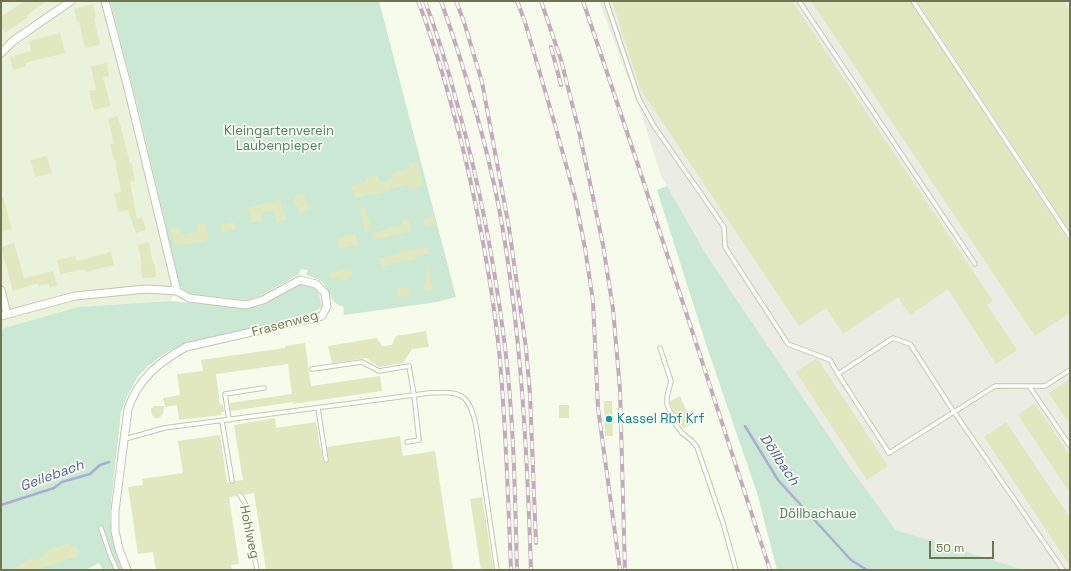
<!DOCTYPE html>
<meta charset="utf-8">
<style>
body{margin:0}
#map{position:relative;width:1071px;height:571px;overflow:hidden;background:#f6fbec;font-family:"Space Grotesk",sans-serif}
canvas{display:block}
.frame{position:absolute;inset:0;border:2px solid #717450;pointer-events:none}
.scale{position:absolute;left:929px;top:541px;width:65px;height:18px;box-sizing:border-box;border:2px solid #717450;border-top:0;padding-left:5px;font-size:12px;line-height:14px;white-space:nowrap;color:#717450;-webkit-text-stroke:3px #fafef2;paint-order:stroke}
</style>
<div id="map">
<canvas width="1071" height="571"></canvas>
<div class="frame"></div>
<div class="scale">50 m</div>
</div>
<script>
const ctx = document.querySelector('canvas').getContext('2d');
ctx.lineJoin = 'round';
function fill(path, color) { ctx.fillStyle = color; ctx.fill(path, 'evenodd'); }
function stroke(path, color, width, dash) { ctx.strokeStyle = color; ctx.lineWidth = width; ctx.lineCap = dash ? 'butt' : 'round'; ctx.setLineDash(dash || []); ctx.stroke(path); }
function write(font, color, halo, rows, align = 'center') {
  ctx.font = font + ' "Space Grotesk",sans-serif'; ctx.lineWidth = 3.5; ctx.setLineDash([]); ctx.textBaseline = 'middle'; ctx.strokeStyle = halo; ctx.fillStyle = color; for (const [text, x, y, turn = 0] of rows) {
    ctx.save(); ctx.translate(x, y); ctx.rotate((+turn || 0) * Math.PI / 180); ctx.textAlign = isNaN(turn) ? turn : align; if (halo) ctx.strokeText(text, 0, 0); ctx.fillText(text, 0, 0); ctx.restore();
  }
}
fill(new Path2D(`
 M1 1H110L138 108 180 286 170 301 78 307 1 329Z`), '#ebf2db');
fill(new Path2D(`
 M599 1H1070V570H1023L931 542 896 530 849 466 706 254 661 176 642 116Z`), '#ebede4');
fill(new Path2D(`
 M110 1H379L456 297 437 302 344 315 343 306C330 305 331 291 323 283 319 279 312 277 306 275L308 270 301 269 298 275 260 296 246 300 189 294 180 286 138 108Z
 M667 186 706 254 849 466 896 530 1024 570H777L758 496 706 344 657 190Z
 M298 285H311L319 294 322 306 312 315 186 343 167 352 147 367 138 376 128 394 121 412 110 513C110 534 115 550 122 570H103L99 563 86 570H1V329L78 307 170 301 247 308 260 306Z`), '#cbe8d4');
stroke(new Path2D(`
 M745 426 778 480 851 560 867 570
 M1 505 54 488 62 482 90 474 100 465 109 462`), '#a9add4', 2.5);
fill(new Path2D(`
 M25 1H47L27 15 28 17 5 33 1 26V17Z
 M612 1H792L993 301 987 305 1017 350 996 364 948 289 910 315 898 297 843 334 826 308 799 326 641 90Z
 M811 1H910L1067 239 1070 240V313L1035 336Z
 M917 1H1064L1070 10V231Z
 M93 4 96 17 94 18 100 45 85 48 79 22H77L74 9Z
 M60 33 65 53 25 63 26 66 13 70 10 57 31 51 29 41Z
 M107 63 109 76 103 77 111 106 94 110 89 91 96 90 91 66Z
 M118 116 130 163H132L135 181 130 182 137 219 142 217 146 230 136 233 128 210 118 212 114 193 121 192 115 159 114 160 110 144H114L108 119Z
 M47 156 52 173 35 177 31 160Z
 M416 162 423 181 420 182 422 186 409 190 408 185 389 189 390 191 371 196 370 194 355 198 351 186 367 181 366 178 378 175 381 183 393 179 392 174 410 168 409 164Z
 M304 194 308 210 300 213 298 206 296 207 293 196Z
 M1 198H3L12 229 1 232Z
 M280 199 286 220 277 222 274 210 261 213 262 220 251 223 247 208Z
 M365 207 371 231 365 232 360 208Z
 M434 215 436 225 426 227 424 219Z
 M409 219 412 231 374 240 373 233 402 225 401 221Z
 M231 222 234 223 236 230 222 233 220 225Z
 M205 223 209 240 179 246 178 244 175 245 173 236H171L169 229 179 227 181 235 198 231 196 225Z
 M355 233 358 244 339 249 337 240 344 238 343 236Z
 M149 242 153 264H155L156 277 142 278 141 265H142L138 245Z
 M14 243 24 278 53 271 57 286 49 287V284L38 286V283L13 291 1 247Z
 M427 247 429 254 415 257V259L390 264 391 265 382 267 379 258 398 254V252Z
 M111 252 114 265 86 272 85 269 60 274 57 260 75 256 76 261Z
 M428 268 433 290 425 292 424 284H425Z
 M351 269 352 276 348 277V279L338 281V278L331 280 329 273Z
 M409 287 411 295 398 297 397 289Z
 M426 331 429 347 412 349 403 363 379 367 367 358 332 363 328 346 377 338 382 346 392 345 396 336Z
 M305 343 311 386 380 376 382 391 293 404V402L231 411 230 403 292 394 288 364 216 374 220 405 223 404 224 412H221L222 415 179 420 177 405 165 407 163 398 180 395 177 374 203 371 201 360 285 348V346Z
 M817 358 888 466 867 480 796 372Z
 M1070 379V425L1049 393Z
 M680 396 693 424 683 428 679 423 670 403V401Z
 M604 401H612L613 436H605Z
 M1035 403 1070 456V493L1018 415Z
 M559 405H569V418H559Z
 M154 406H164L163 414 159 418H155L152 415 151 409Z
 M275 418 276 428 316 422 320 448H321L323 461 325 463 329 461 327 447 400 436 403 456 435 451 453 570H266L254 493 244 495 240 492 237 493V496L229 497 239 564 231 565 232 570H156L153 552 138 554 128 487 143 485 142 479 183 473 178 441 220 435 227 482 232 484 235 481 243 480 234 425Z
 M1006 422 1070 518V566L984 437Z
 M482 497 493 566V570H481L470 499Z
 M70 543 71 548 77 546 80 552 77 553 78 556 36 570H12L32 558 33 561 44 557 43 552Z`), '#e1e7bf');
const lane = new Path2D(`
 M606 1 639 99 654 126 724 227 725 247 788 344 830 360 838 374 893 338 910 344 954 412 995 386H1045L1070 370
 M799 1 975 264
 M913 1 1070 237
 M660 348 671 381 667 397V404L676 425 682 433 692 441 697 447 723 523 736 570
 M312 369 362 362 379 371 409 366 414 395 419 440 407 442
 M838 374 889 453 954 412 1063 570
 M1029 386 1070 446
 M318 408 326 460
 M229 420 225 394 264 388
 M222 421 232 481
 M125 439 164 428 429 393C461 391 469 393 476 426L497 570
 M240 495 246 505 253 550 257 570
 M101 528 110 555 117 570`);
const street = new Path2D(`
 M105 1 128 88 177 291 189 298 246 305 263 300 300 280 316 284 325 293 327 306 322 316 186 347C159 362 138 379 128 409L115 511V531L119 549 127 570
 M1 53 13 41 71 1
 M1 290 7 314
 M1 316 75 296 146 289 177 291`);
stroke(lane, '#c3c7ac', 5.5);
stroke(street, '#c3c7ac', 9);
stroke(lane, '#fff', 3.5);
stroke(street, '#fff', 7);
const rail = new Path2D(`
 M418 1C438 52 452 105 465 157 480 221 492 285 499 350 506 423 508 497 511 570
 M425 1C438 36 449 72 458 107 480 186 495 266 505 347 514 421 515 496 517 570
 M441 1C465 69 485 138 499 208 521 327 527 449 531 570
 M456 1 464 22 482 82 509 228 526 348 530 395 536 543
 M517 1 525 22 555 125 575 197 585 248 593 301 598 408 620 570
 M541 1 561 60 579 131 603 245 613 309 620 390 625 570
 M583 1 638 165 770 570
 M551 47 561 85`);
stroke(rail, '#c5aabd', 4);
stroke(rail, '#fafef2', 2.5, [8]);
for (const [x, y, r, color] of [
 [609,419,4,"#0f9aa8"]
]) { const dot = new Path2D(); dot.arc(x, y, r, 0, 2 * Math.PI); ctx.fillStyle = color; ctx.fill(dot); stroke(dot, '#fafef2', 1.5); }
write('13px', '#4d7e63', '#fafef2', [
 ["Kleingartenverein",279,131],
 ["Laubenpieper",279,146],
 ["Döllbachaue",818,514]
]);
write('13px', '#717450', '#fafef2', [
 ["Frasenweg",285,324,-15],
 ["Hohlweg",249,532,78]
]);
write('13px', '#0d838f', '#fafef2', [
 ["Kassel Rbf Krf",617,419]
], 'left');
write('italic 14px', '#565d99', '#fafef2', [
 ["Döllbach",779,460,56],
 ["Geilebach",52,476,-20]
]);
</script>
